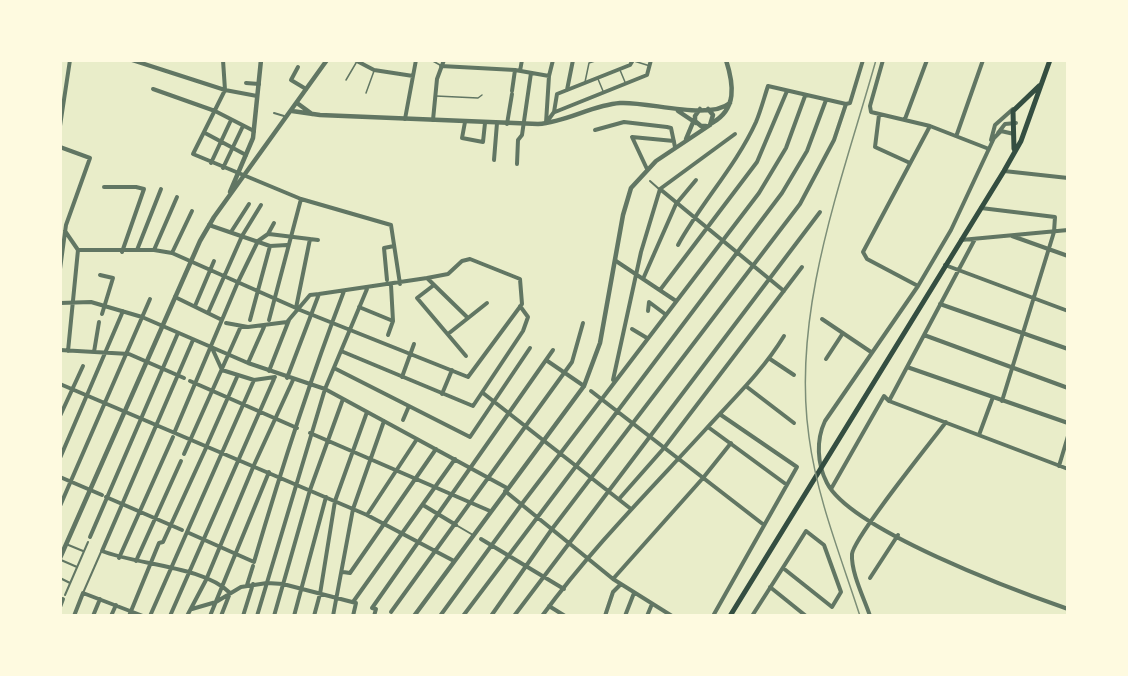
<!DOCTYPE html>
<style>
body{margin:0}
#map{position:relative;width:1128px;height:676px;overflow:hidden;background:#e9edc9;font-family:"Crimson Pro",serif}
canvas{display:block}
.frame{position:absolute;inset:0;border:62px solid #fefae0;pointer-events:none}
</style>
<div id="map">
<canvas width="1128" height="676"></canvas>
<div class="frame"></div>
</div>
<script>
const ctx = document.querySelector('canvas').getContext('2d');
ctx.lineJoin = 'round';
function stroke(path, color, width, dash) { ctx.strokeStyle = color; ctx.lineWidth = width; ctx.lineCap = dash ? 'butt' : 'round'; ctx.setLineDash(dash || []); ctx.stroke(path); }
stroke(new Path2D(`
 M431 60 440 65
 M634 61 650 66
 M620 70 625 82
 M598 79 603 91
 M346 80 356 63
 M585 82 589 63 598 60
 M366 93 374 71
 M436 96 478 98 482 95`), '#617663', 1.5);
stroke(new Path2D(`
 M274 113 284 116
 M650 181 659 189
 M456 525 473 535
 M66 544 83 551
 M61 560 77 567
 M60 578 70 583
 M83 593 101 552
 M65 595 88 542`), '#617663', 2);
stroke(new Path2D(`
 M132 60 225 90 257 96
 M223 60 225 90 193 154 301 199 391 225 400 284
 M355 60 374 70 413 76
 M883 60 870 106 871 112 930 126 989 149
 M441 66 515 70 549 76
 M298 67 291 80 306 89
 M520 71 522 60
 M246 83 259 84
 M153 89 215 111 254 131
 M567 90 573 60
 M512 91 515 70
 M555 112 647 75 651 60
 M879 115 875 147 910 163
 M405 119 416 60
 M905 119 927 60
 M433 120 437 79 444 60
 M465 122 462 138 483 142 485 123
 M546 123 554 112 557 94 630 65 633 60
 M546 123 549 76 553 60
 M507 124 512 94
 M60 126 70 60
 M595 130 624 122 667 127 671 128 675 147
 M205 133 246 155
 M998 133 1005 124 1016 123
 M957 134 983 60
 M1014 134 1001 131 994 138 951 230 918 286 825 421C816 440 817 464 827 483 851 530 1016 591 1068 609
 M991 140 995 125 1013 109
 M60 147 90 158 66 225 60 269
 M494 160 497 123
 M211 163 231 120
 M517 164 518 140 522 135 531 73
 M223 168 243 126
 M647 169 632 137 674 141
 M1004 171 1068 178
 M104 187H136L144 189 122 252
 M660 189 784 291
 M981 208 1055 217 1054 232 1002 401
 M209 225 270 246 287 245
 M65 231 78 250
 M231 232 249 204
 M269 234 318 240
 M1012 236 1068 256
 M961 240 1068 230
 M678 245C701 203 736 166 756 122 761 110 764 98 768 86L846 104 850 103 863 60
 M78 250H154L172 253 296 308 310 239
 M137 250 161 189
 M154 250 177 197
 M172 253 192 211
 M616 261 676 301
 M945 265 1068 311
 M100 275 113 278 102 314
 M643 279 676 204 696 180
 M387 280 384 248 394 246
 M434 285 417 298 466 356
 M918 286 867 259 863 252 930 126
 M660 290 757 162 787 91
 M319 294 427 278 468 318
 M175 297 222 320
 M60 303 91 302 142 317 248 363 325 389 507 488
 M940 304 1068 349
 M195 306 214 261
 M359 307 393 321
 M300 310 468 377 522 304 520 279 470 259 462 261 448 274 427 278
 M648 311 649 302 665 314
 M208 313 242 236 261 205
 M822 319 871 352
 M250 320 270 246
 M269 320 301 199
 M226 323 248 327 287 322 310 295 319 294 287 378
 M632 329 647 338
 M448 334 487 303
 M388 335 393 321 391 285
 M924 335 1068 388
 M193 340 102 551C137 565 204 566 230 593L221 616
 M212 348 222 370 254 380 275 377
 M60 350 129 354 184 378
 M68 351 78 250
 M341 351 473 406 523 331 528 317 520 306
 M94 352 99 322
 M770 359 794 375
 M826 359 843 333
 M546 360 584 386
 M248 363 264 327
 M907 367 1068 423
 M334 368 470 437 530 348
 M269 371 289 320
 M402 377 414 344
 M613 380 641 252 660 189 735 134
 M190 381 297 428
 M60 384 367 515 454 561
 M747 387 794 423
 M591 391 764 525
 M483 393 631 509
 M442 394 452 370
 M889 401 1068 469
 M60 416 83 366
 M403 420 409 406
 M708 427 787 485
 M175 431 238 282 258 241 268 234 274 223
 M310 433 490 511
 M979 435 993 397
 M207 445 237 377
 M184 454 241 326
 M60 458 123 311
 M1059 466 1068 436
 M60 477 102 495
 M831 489 884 396 889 401 975 239
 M505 491 613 579 672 616
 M106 497 182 530
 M619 499 664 448 802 267
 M423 505 456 525
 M60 506 150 299
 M367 515 417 439
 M189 533 254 562C281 470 310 380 344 291
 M90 537 178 333
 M481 539 564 589
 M119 558 173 437
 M136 561 181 461
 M343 572 350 573 436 449
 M870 578 898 535
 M613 579 703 478 731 443
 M247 585 253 566
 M770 587 806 616
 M353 602 455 459
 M549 606 565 616
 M60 607 63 599
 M192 609 216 602 241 587 267 583 283 584 356 603 353 616
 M391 612 572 362 583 323
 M74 616 83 593 143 616
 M93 616 100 599
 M111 616 116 605
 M129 616 159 543 163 542 206 448
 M150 616 254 380
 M170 616 274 379
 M187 616 206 580 254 465 293 380
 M210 616 269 472
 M243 616 253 584
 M257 616 325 389 367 289
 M274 616 310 490 343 399
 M294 616 326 497
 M314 616 320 594 335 501 367 412
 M333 616 353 509 384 421
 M374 616 376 609 372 608 553 350
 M440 616 521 505 759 193 786 148 805 96
 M463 616 782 193 807 151 826 100
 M491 616 552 529 800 204 834 140 846 104
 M514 616 820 212
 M542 616C591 549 649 491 705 430 733 399 762 372 784 336
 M605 616 613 592 621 584
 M625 616 634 593
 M647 616 652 604
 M713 616 797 467 721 415
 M752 616C770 588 788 560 806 531L824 545 841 592 832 607 783 568
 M870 616C864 598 851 573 852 554 854 537 931 442 946 422`), '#617663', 4);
stroke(new Path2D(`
 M297 103 312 114
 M700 109 695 116V121L701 126H706
 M292 111 320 115 538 124C567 122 592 105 620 103 648 101 708 121 730 103
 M678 111 696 123
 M712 123C737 109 734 85 726 60
 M686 139 694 120
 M230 192 253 138 261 60
 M60 558 200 241 214 217 327 60
 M414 616 584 386 600 343 623 215 631 188 656 161 710 125 713 115 708 109`), '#617663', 4.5);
stroke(new Path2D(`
 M1014 149 1013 111 1039 86
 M730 616 1004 171 1021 141 1050 60`), '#344e41', 5);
stroke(new Path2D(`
 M860 616C841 557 817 498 809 437 791 311 842 181 876 60`), '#7c8e77', 1.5);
</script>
